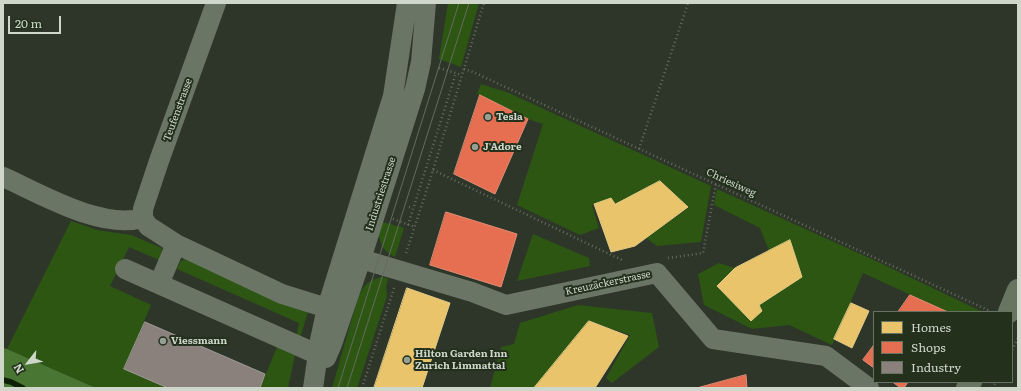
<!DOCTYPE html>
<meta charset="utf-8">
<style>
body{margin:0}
#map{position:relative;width:1021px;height:391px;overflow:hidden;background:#2e362a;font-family:Literata,serif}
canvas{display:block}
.frame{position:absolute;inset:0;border:4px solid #ced7ca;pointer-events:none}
.legend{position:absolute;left:873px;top:311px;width:140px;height:72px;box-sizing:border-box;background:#22301c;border:1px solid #677362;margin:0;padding:5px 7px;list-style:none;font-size:12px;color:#ced7ca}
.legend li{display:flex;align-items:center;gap:8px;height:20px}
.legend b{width:20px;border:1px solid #677362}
.north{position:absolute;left:8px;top:343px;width:40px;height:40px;-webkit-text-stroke:3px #22301c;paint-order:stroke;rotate:239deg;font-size:11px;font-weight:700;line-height:16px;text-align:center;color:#ced7ca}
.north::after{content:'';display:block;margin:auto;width:14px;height:18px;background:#ced7ca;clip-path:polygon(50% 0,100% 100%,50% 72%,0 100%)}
.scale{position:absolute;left:8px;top:16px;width:53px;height:18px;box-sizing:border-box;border:2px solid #ced7ca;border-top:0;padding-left:5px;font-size:12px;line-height:14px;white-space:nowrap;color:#ced7ca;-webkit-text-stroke:3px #22301c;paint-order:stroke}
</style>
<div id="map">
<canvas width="1021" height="391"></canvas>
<div class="frame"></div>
<ul class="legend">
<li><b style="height:11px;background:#e9c46a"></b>Homes</li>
<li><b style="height:11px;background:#e76f51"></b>Shops</li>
<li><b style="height:11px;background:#8a817c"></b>Industry</li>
</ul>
<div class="north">N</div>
<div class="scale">20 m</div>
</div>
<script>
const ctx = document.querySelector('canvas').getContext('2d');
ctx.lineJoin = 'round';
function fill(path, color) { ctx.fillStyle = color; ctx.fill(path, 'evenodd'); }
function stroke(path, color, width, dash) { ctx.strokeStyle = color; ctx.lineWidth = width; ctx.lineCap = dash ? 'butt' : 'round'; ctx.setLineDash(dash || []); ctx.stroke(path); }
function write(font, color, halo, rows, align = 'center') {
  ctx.font = font + ' Literata,serif'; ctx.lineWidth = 4; ctx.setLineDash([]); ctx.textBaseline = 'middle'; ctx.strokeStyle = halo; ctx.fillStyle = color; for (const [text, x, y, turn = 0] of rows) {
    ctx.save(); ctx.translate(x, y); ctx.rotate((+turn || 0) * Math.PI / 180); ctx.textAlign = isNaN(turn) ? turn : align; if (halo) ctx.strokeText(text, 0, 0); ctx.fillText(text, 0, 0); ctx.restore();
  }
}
fill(new Path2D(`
 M448 3H479L461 67 439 59Z
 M481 84 509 93 711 186 701 242 657 246 646 238 688 208 660 181 615 204 611 198 592 205 599 228 580 235 517 205 543 124 528 119 477 94Z
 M717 189 878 262 983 312H948L863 273 832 345 789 325 752 329 704 305 698 274 719 263 735 268 718 286 751 321 762 311 759 305 769 251 760 228 714 205Z
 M71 221 97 230 131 235 162 248 161 254 159 260 129 247 110 286 151 305 124 369 168 388H96L7 349Z
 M379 221 404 228 395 257C379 250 378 236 379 221Z
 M533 234 589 258 590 266 517 281Z
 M185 259 308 312 300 338 296 337 299 323 177 269 180 262Z
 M382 277 388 278 386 287 387 296 357 388H332L357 301C363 286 366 281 382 277Z
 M578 305 652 313 659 347 612 383 606 378 630 335 589 321 534 388H490L501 347 514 344 520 323Z
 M277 347 295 355 288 388H260Z`), '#2d5613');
fill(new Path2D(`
 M3 348 7 349 96 388H3Z`), '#4a7633');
const homes = new Path2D(`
 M660 181 688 207 635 246 611 252 594 204 611 198 615 204Z
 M790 240 802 277 759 305 762 311 751 321 717 286 735 268Z
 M407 288 450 303 422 388H374Z
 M851 303 869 311 852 348 834 339Z
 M589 321 628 336 595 388H534Z`);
fill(homes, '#e9c46a');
stroke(homes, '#e1ca87', 1);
const shops = new Path2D(`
 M480 95 528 119 495 194 454 174Z
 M446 212 517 234 501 287 430 265Z
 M910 295 948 312H898Z
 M874 345V368L863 360Z
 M746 375 747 388H697Z
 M893 382H908L904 388H901Z`);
fill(shops, '#e76f51');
stroke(shops, '#e08e75', 1);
const industry = new Path2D(`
 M145 322 265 374 260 388H168L124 369Z`);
fill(industry, '#8a817c');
stroke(industry, '#9e9b93', 1);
stroke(new Path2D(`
 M3 380 11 382 23 388`), '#0a2104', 5.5);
stroke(new Path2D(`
 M439 68 462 75
 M464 69 473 72 990 311
 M639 149 688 3
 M433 170 624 261
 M409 207 413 208
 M393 219 415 227
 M408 225 456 73
 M406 253 430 180 484 3
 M668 258 703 253 716 184
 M1012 350 1018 338
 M362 388 394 288
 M992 388 996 382`), '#646c60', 2.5, [1, 3]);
stroke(new Path2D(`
 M216 3 159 161 143 209V218L148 226 176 244 282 294 327 308
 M3 177C41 194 101 230 143 218
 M361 259 472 292 506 305 657 273 713 339 826 356 869 388
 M125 269 319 355
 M159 284 176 244
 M326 358 332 344 361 259 415 89 421 62 426 3
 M313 388 320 340 327 308 393 96 407 3`), '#6a7565', 20);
stroke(new Path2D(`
 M1009 312 1018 290
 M967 388 971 382`), '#687661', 22);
stroke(new Path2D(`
 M338 388 459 3
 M347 388 469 3`), '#646c60', 1);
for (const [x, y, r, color] of [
 [488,117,4,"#969f92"],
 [475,147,4,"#969f92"],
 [163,341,4,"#969f92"],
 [407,360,4,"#969f92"]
]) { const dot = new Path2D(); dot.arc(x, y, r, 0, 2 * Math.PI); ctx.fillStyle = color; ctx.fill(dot); stroke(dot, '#22301c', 1.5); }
write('10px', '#ced7ca', '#22301c', [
 ["Teufenstrasse",178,110,-70],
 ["Chriesiweg",731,183,25],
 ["Industriestrasse",381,194,-72],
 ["Kreuzäckerstrasse",608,283,-12]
]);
write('bold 10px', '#ced7ca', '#22301c', [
 ["Tesla",496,117],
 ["J'Adore",483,147],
 ["Viessmann",171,341],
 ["Hilton Garden Inn",415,354],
 ["Zurich Limmattal",415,366]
], 'left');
</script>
